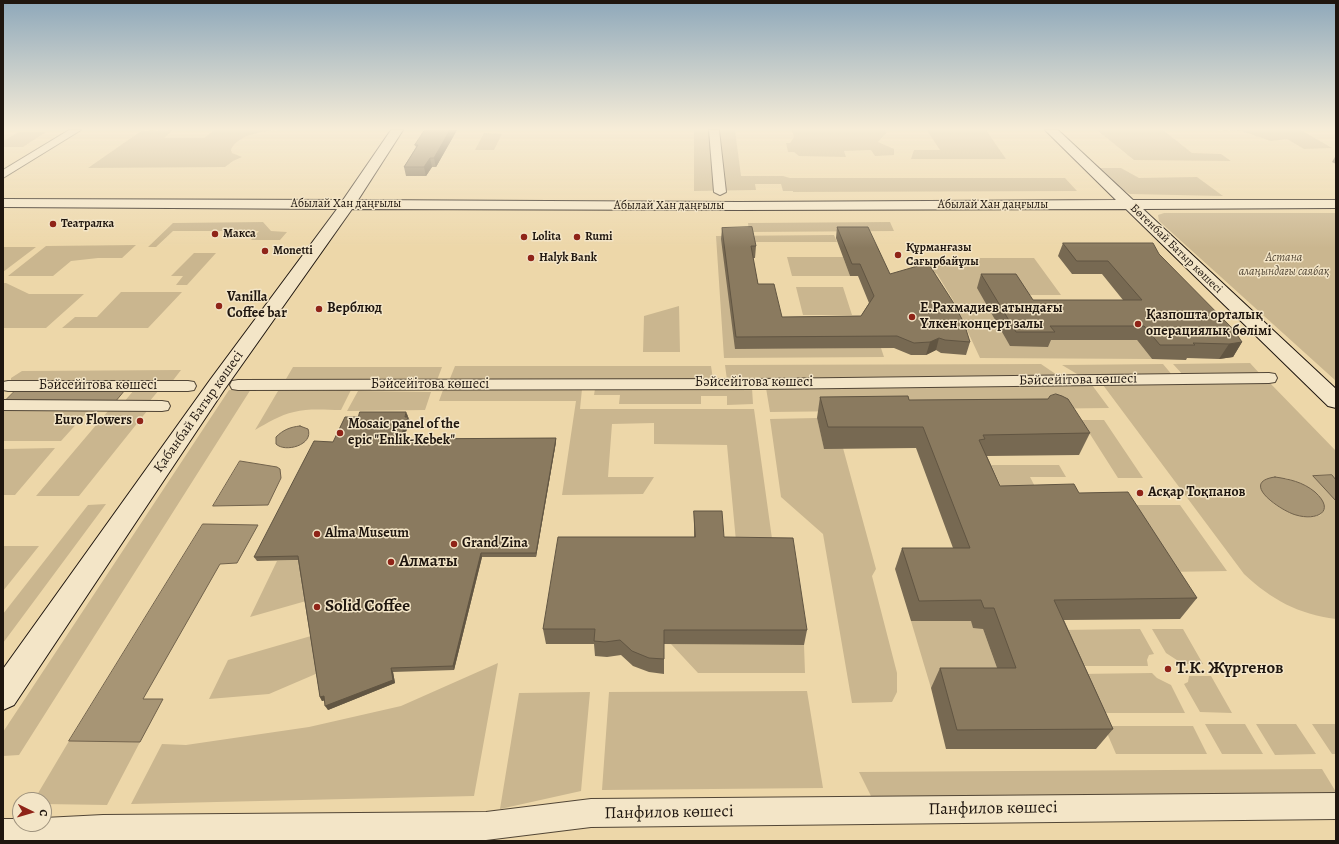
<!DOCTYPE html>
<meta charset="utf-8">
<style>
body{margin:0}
#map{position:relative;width:1339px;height:844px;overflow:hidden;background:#edd7a9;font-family:Alegreya,serif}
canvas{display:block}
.frame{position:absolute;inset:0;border:4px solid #1f160f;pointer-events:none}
.north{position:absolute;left:12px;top:792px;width:40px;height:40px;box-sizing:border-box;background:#f3e5c7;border:1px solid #9e927d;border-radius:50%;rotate:95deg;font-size:11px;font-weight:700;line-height:16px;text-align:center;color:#1f160f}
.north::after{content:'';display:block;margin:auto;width:14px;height:18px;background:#8f2418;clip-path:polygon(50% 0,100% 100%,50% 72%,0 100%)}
</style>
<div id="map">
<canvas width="1339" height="844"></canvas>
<div class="frame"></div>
<div class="north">С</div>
</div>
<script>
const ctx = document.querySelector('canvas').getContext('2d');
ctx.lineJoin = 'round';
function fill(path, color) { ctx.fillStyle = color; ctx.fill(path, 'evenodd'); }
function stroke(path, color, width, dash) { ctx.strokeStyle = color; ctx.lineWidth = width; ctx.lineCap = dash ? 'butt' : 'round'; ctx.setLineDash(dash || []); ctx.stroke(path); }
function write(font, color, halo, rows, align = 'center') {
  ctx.font = font + ' Alegreya,serif'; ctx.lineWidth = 3; ctx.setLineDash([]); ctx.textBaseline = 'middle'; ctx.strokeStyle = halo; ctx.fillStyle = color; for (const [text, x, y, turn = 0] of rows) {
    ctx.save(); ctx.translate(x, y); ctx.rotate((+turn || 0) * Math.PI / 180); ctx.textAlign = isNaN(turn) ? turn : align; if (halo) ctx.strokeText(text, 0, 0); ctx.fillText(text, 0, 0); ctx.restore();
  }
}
fill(new Path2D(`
 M173 130 164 138H204L214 130H277C264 131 236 135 231 150L232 153 242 157 233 161 225 167 88 168 141 131Z
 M694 130H735L741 176H783L790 178H1065L1077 191 793 192V191H783L781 184H755L756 190 694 191Z
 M792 130H883L887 132 878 142 894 149V155L875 156 871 150 844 151 846 157 799 156 794 152H788L786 143H790L794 137Z
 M929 130H986L1006 159H911L914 150H940L928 132Z
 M1097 130H1163L1192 153 1221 154 1231 161 1134 160Z
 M1217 130H1301L1332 148 1304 149 1287 139 1271 141 1241 131Z
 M19 132H46L23 147H3V141Z
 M484 133 502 134 494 150H475Z
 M1097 168H1121L1139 178 1197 177 1223 196 1130 194 1118 187Z
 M1164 213H1336V381L1159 221 1158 215Z
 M263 222 271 231 287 232 280 240H251L259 231H173L156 247H148L173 223Z
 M890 222 894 231 749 232 748 223Z
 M834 235 837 242H751L735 349 881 348 884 357 724 358 716 236Z
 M136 245 122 258H98L71 261 53 276H8L46 246Z
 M3 247H36L3 272Z
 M194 253H216L187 285H176L183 276H171Z
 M787 257H843L850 276H792Z
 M917 258H1034L1061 295H1016L1044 340H1137L1152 359 980 358 953 300 937 274 918 266Z
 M3 283H6L29 294H84L46 328H3Z
 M796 287H843L852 315H803Z
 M121 292H182L148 328H62L75 317H97Z
 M679 306 680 352H643L644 316Z
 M1250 363 1261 375 1184 376 1173 364Z
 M1041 364 1060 377 727 380 725 365Z
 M1163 364 1173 376 1082 377 1062 365Z
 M455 366H711L713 379 449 381Z
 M293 367H442L436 383 404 382 405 379H286Z
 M181 370 171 383 11 381V378L22 371Z
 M1269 382 1336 451V619C1298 614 1272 600 1244 574L1103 385ZM1286 478 1307 487 1321 515C1302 522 1266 506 1260 486Z
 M1092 385 1109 408 770 412 766 388Z
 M752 388 753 404 727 405V396H701V404H619L620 395H594L595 389Z
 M251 389 19 755 3 756V732L229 390Z
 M582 389 580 409H754L774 553 737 552 727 445 654 444V423L612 424 608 477H654L643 494 562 495 576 401H439L443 390Z
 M134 390H159L149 402H124Z
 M351 390 341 410C326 410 309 408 294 412 280 415 267 423 255 430L278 391Z
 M358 391 431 392 425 410 347 411Z
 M3 409H90L61 441H3Z
 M108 411H147L79 496H36Z
 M817 418 824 448H843L876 569 872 576 897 673V692L892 702 852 703 823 534 781 497 770 419Z
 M1081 420H1104L1143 478H1118Z
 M55 448 15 495H3V449Z
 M991 465H1059L1066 477H1030L1041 498 1007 499Z
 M106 504 3 643V614L88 505Z
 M1123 505H1180L1227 571 1165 572Z
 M3 546H39L3 591Z
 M300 560 306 601 250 617 277 561Z
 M911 621H971L983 629 1004 688H931Z
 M1140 629 1154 654 1149 655 1147 660 1148 666H1075L1059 630Z
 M1152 629H1183L1203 664H1183L1166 653Z
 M311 636 318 673 269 694 209 699 228 660Z
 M671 644 804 645 805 673H698Z
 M498 663 474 796 131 804 162 744 186 745 309 727 401 706Z
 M1152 673 1157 678 1171 685 1185 713H1098L1079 674Z
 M1189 676H1211L1232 713 1200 712 1184 684 1188 682Z
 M807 691 823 788 602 790 609 692Z
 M590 692 581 791 500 809 519 693Z
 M1205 724H1245L1263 754H1222Z
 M1256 724H1296L1316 754 1275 755Z
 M1312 724H1336V754H1332Z
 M1104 726H1193L1207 754H1116Z
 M69 741 140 742 107 805 44 804V800H34Z
 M1322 769 1336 792 872 798 859 772Z`), '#cab68f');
const water = new Path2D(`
 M16 390H125L115 402H4Z
 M300 426 308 429C314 445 285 453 276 444V437C283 430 290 427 300 426Z
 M240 461 277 467 280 469 281 478 268 505 213 506Z
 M1332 475 1336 480V501L1313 476Z
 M1275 477C1289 479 1303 482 1315 492 1337 512 1316 521 1296 515 1281 511 1238 482 1275 477Z
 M203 524 258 525 237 563 220 564 143 699H163L140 742 69 741Z`);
fill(water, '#a79575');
stroke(water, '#71624c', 1);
const street = new Path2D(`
 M69 130H81L3 178V170Z
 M709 130H719L726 192 720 195 714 192Z
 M1269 373 1275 374 1277 378 1275 382 1269 383 758 389 238 390 232 389 230 385 232 381 238 380 758 379Z
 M8 381H188L194 382 196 386 194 390 188 391H8L3 390V382Z
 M3 400 162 401 168 402 170 406 168 410 162 411 3 410Z
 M1336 793V819L591 827 486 840 3 841V819H20V824H44V818L103 815 486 812 591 799Z`);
const secondary = new Path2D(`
 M391 130H403L358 200 739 202 1116 200 1045 130H1058L1133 200H1336V208L1143 209 1336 389V408L1328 406 1126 209 739 210 352 209 224 390 14 705 3 710V669L210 380 337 209 3 207V199L343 200Z`);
stroke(street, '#524636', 2);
stroke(secondary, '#1f160f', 2);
fill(street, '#f3e5c7');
fill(secondary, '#f3e5c7');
fill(new Path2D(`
 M425 130H457L436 167H432L426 176H406L404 167 416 147 415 145Z
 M1336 155V164L1332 162Z
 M837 227 890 274 970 342 966 355 941 353 936 350 926 355H911L894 348 735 349 721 239 722 228 756 246 755 258H753L758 284 782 317 861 316 869 303 858 276H850L836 238Z
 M1063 243 1159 254 1242 342 1233 357 1219 359 1187 358 1186 360 1152 359 1137 340H1051L1048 347 1010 346 977 288 981 274 1033 300H1123L1102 274H1072L1058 256Z
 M820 397 909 400 1090 433 1079 455 987 456 1000 486 1079 493 1197 598 1180 619 1064 620 1113 729 1096 749H946L931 688 940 668H997L983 629 973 628 971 621H911L895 569 902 548H953L916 448 824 449 817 418Z
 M408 416 407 417 410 421 403 439 556 438V442L536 557H482L454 670 393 672 395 683 328 710 325 700 322 701 320 697 298 560 257 561 254 557 333 442Z
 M694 511 724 537 807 630 804 645 664 644V674L649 672 633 666 621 655 607 657 595 656 594 644H546L543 629 694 537Z`), '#776952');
fill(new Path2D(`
 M450 130H457L436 167 434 158Z
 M430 158 432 167 426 176 424 167Z
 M939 338 936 350 926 355 930 342Z
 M1242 342 1233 357 1219 359 1229 344Z
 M406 412 408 416 406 421 405 417Z
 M408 417 410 421 402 443 400 439Z
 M556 438V442L536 557V553Z
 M481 553 482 557 454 670 453 666Z
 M391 668 393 672 395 683 328 710 325 706Z
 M324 696 326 700 322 701 320 697Z`), '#615542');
const building = new Path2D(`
 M425 130H450L434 158H430L424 167H404L418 145H415Z
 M752 227 756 246H751L758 284H774L782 317 861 316 874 296 860 264H852L837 227H868L890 274 928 263 953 302 964 323 970 342 945 340 939 338 930 342 914 343 897 336 736 337 722 228Z
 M1063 243H1153L1159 254 1233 329 1242 342 1229 344 1193 343 1195 345H1160L1144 326H1050L1055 332H1016L981 274H1016L1033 300H1142L1108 261H1077Z
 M1056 394 1062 396 1068 399 1090 433 983 435 985 439 979 440 1000 486 1074 484 1079 493 1128 492 1197 598 1054 600 1113 729 957 730 940 668H1016L994 608H984L981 600 919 601 902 548H970L923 427H828L820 397 908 396 909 400 1048 399 1050 396Z
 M360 412H406L405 417H408L400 439 556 438 536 553H481L453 666 391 668 393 680 325 706 324 696 320 697 298 556 254 557 314 441 333 442 345 417H358Z
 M694 511H722L724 537 793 538 807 630H664V659L649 658 632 651 620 640 605 642 594 641 595 629H543L558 537H695Z`);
fill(building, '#8a7a5f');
stroke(building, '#615542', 1);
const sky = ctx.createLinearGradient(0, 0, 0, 248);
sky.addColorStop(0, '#8ea8ba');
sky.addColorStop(0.52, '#f7edd8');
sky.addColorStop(1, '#f7edd800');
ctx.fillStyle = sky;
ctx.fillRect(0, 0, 1339, 248);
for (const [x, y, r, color] of [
 [53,224,4,"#8f2418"],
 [215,234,4,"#8f2418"],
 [524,237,4,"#8f2418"],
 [577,237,4,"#8f2418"],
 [265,251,4,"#8f2418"],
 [898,255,4,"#8f2418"],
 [531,258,4,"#8f2418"],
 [219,306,4,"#8f2418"],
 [319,309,4,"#8f2418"],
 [912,317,4,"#8f2418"],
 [1138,324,4,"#8f2418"],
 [140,421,4,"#8f2418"],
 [340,433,4,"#8f2418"],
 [1140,493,4,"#8f2418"],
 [317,534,4,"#8f2418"],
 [454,544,4,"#8f2418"],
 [391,562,4,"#8f2418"],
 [317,607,4,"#8f2418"],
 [1168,669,4,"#8f2418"]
]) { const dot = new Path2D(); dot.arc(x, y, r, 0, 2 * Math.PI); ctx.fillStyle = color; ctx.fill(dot); stroke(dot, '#f3e5c7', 1.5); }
write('12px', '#1f160f', '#f3e5c7', [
 ["Абылай Хан даңғылы",346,204],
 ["Абылай Хан даңғылы",993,205],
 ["Абылай Хан даңғылы",669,206],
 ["Бөгенбай Батыр көшесі",1176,249,44]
]);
write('bold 12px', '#1f160f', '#f3e5c7', [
 ["Театралка",61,224],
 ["Макса",223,234],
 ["Lolita",532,237],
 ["Rumi",585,237],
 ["Құрманғазы",906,248],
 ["Сағырбайұлы",906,262],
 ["Monetti",273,251],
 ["Halyk Bank",539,258]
], 'left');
write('italic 12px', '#524635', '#f3e5c7', [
 ["Астана",1284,258],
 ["алаңындағы саябақ",1284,272]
]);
write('bold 14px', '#1f160f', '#f3e5c7', [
 ["Vanilla",227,298],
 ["Coffee bar",227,314],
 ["Верблюд",327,309],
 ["Е.Рахмадиев атындағы",920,309],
 ["Үлкен концерт залы",920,325],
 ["Қазпошта орталық",1146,316],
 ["операциялық бөлімі",1146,332],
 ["Euro Flowers",132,421,"right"],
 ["Mosaic panel of the",348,425],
 ["epic \"Enlik-Kebek\"",348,441],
 ["Асқар Тоқпанов",1148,493],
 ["Alma Museum",325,534],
 ["Grand Zina",462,544]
], 'left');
write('14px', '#1f160f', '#f3e5c7', [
 ["Бәйсейітова көшесі",1078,380,-1],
 ["Бәйсейітова көшесі",754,383],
 ["Бәйсейітова көшесі",430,385],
 ["Бәйсейітова көшесі",98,386],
 ["Қабанбай Батыр көшесі",199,412,-55]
]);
write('bold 17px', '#1f160f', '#f3e5c7', [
 ["Алматы",399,562],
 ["Solid Coffee",325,607],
 ["Т.К. Жүргенов",1176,669]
], 'left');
write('17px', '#1f160f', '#f3e5c7', [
 ["Панфилов көшесі",993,809,-1],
 ["Панфилов көшесі",669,813,-1]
]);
</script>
